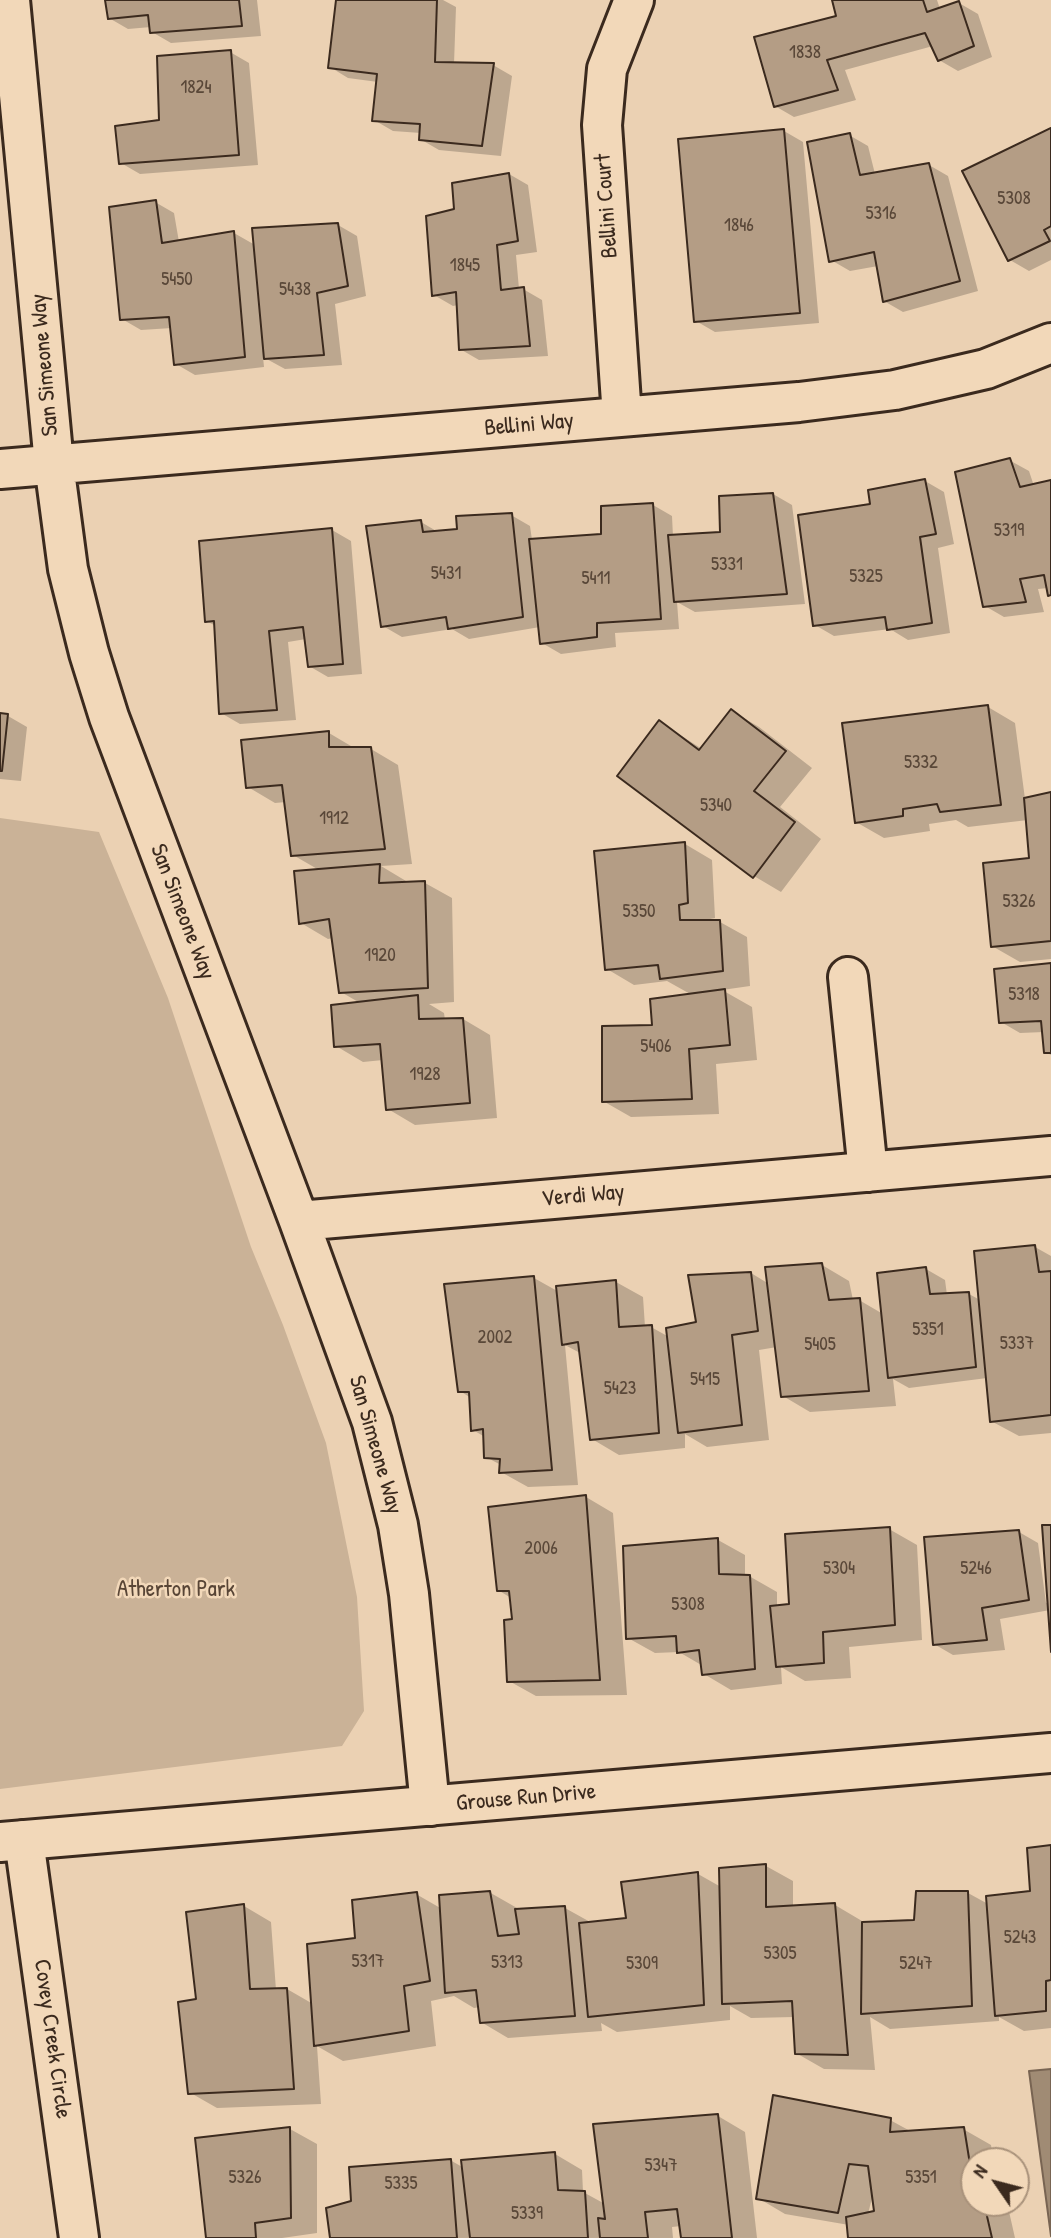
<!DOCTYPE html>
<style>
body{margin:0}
#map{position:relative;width:1051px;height:2238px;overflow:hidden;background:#ebd1b3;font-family:"Patrick Hand",sans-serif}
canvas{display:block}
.north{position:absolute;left:960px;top:2147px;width:70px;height:70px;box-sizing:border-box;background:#f2d8b9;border:2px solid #a9927b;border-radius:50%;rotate:305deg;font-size:19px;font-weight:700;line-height:28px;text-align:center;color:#3b2a1e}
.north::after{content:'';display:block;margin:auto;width:24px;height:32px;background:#3b2a1e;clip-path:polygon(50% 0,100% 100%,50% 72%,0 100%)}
</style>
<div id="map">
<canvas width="1051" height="2238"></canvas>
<div class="north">N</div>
</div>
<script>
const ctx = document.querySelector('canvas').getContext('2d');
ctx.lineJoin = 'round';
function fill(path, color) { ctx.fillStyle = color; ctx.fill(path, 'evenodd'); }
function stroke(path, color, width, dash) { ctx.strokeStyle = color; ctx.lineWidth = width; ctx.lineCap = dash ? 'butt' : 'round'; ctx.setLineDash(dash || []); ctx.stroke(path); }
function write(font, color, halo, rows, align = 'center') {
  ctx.font = font + ' "Patrick Hand",sans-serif'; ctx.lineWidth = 5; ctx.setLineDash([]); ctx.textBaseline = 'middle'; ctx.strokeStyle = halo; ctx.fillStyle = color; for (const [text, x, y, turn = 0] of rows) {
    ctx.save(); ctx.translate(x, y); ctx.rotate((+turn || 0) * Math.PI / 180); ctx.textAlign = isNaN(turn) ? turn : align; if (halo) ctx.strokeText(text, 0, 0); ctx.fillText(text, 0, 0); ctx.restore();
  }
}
fill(new Path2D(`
 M0 818 99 832 168 998 251 1247 283 1325 326 1443 357 1597 364 1711 342 1746 0 1789Z`), '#cab297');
const water = new Path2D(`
 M1051 2069V2236L1029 2071Z`);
fill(water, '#a08b74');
stroke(water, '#786452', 2);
fill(new Path2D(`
 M107 0H257L261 36 171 43 152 32 151 27 128 29 109 18Z
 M337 0H443L456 7 454 64 493 65 512 76 501 156 439 150 420 139 421 133 393 131 374 120 378 82 348 78 330 67Z
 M834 0H937L940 9 959 3 978 14 992 57 958 71 939 60 933 46 845 70 856 100 794 117 775 106 838 17Z
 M230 52 249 63 258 165 140 174 121 163Z
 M1051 130V260L1029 271 1010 260Z
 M784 131 803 142 819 323 715 332 696 321Z
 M849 135 868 146 875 174 929 165 948 176 978 291 903 312 884 301 878 266 850 271 831 260Z
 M509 174 528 185 537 252 516 255 519 289H523L542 300 548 356 479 360 460 349 458 305 453 306 434 295 455 211Z
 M155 202 174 213 179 242 234 233 255 245 338 225 357 236 366 296 335 304 342 365 285 369 263 357 264 367 195 375 176 364 172 328 141 330 122 319Z
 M1009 460 1029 471 1034 486 1051 482V596L1048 588 1038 589 1044 612 1004 617 985 606Z
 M925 481 944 492 954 544 938 548 950 633 908 640 890 629 834 636 815 625 872 505Z
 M773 494 792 505 805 604 695 612 677 602 679 629 615 633 616 647 561 654 542 643 540 627 469 639 452 629 402 637 383 626 421 522 438 532 459 530 511 515 530 526 532 540 602 535 653 505 672 516 673 537 722 533Z
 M332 530 351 541 362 674 328 677 309 666 306 639 288 642 296 720 240 724 221 713 216 626 206 621Z
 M988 707 1015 723 1025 799 1051 794V959L1020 962 992 946 1031 859 1028 820 968 827 956 820 929 824 930 831 884 838 856 822Z
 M732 711 759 727 812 768 780 807 821 839 781 892 754 876 660 722 702 749Z
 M0 715 8 716 27 727 21 781 0 779Z
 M329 733 356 749H371L398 765 412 864 381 866 406 881V884L425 883 452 898 454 1002 429 1004 444 1013 445 1020 463 1019 490 1035 497 1118 415 1125 388 1109 383 1060 363 1062 336 1046 360 1003 341 992 333 938 328 939 301 923 319 870 293 855 286 802 275 803 248 787Z
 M685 844 712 860 715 918 705 920V922H720L747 937 750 986 722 990 752 1007 757 1060 716 1064 719 1114 631 1117 603 1101 654 1027 692 995 667 981 634 985 607 969Z
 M1051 965V1055L1046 1052 1044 1032 1020 1033 1001 1022Z
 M1035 1247 1051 1256V1433L1019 1436 991 1421 987 1378 909 1388 893 1379 896 1406 810 1412 783 1396 777 1347 759 1350 769 1440 707 1447 685 1434V1448L619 1455 592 1439 582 1354 565 1345 578 1485 528 1487 501 1472V1465L486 1457 485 1437 473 1430 471 1398 460 1391 534 1278 559 1292 616 1282 643 1297 645 1327H651L669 1337 698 1323 751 1273 769 1284 822 1265 849 1281 853 1300H859L883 1314 926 1269 945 1280 947 1295 969 1294 980 1300Z
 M586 1497 613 1513 627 1695 536 1696 509 1681 513 1621 511 1598 498 1590Z
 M1051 1527V1628L1050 1610 1000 1619 1005 1650 953 1655 934 1644 1019 1532 1038 1543 1046 1603 1049 1602Z
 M889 1529 917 1545 922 1640 849 1647 851 1678 805 1681 781 1667 782 1684 731 1690 704 1674 703 1666 679 1652 655 1653 628 1638 718 1540 745 1555V1576H749L777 1592V1607L791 1606Z
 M1051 1847V2028L1024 2031 999 2017V2021L890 2029 870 2017 875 2070 824 2069 796 2053 794 2017 751 2018 730 2006V2020L617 2032 601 2023 602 2031 508 2038 481 2022 480 2007 474 2008 454 1996 431 2001 436 2046 343 2061 317 2046 321 2104 217 2108 189 2092 198 2001 244 1906 271 1922 276 1990 287 1989 313 2004 357 1939 416 1894 442 1909 489 1892 517 1908V1911L565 1908 592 1923 628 1919 698 1874 721 1887 766 1866 793 1881V1908L835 1905 862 1921V1923L916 1921 968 1893 988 1904 1031 1893Z
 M718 2116 745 2132 757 2238H682L681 2226 672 2227 673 2238H332L353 2202 450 2160 464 2168 555 2154 582 2170 583 2192 605 2204Z
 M890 2120 912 2132 963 2129 991 2145 993 2161H974V2203H1002L1008 2207 1015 2238H850L849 2225 785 2214 758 2198ZM873 2194 875 2212 868 2214Z
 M290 2129 317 2144V2233L282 2238H207Z`), '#0003');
const building = new Path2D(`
 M105 0H239L242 26 150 33 148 15 108 19Z
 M336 0H437L435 62 494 63 482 146 419 140 420 124 372 121 377 74 328 68Z
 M832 0H923L927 12 959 1 974 46 938 61 925 33 827 60 838 90 774 107 754 37 836 16Z
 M231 50 239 155 119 164 115 126 159 120 157 56Z
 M1051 128V226L1044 230 1050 241 1008 261 962 171Z
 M784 129 800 313 694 322 678 139Z
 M850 133 860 175 929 163 960 281 883 302 874 252 829 262 807 142Z
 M509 173 518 241 497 245 501 290 524 287 530 346 459 350 456 292 432 296 426 216 454 209 452 183Z
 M156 200 162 243 234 231 245 357 174 365 169 317 120 320 109 207Z
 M338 223 348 286 317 293 324 355 264 359 252 228Z
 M1010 458 1020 487 1051 480V595L1048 596 1044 575 1020 579 1026 602 983 607 955 472Z
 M925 479 936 534 920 537 932 623 887 630 885 617 813 626 798 515 870 504 868 490Z
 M773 493 787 594 674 602 668 535 720 532 719 496Z
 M653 503 661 619 597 623V637L540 644 529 539 601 534V506Z
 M512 513 523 617 448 629 446 617 381 627 366 526 421 520 423 532 457 529 456 516Z
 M332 528 343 664 308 667 303 627 269 631 277 710 219 714 214 621 205 622 199 541Z
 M988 705 1001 805 940 812 937 804 903 809V816L855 823 842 723Z
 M731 709 786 751 754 791 795 822 753 878 617 776 659 720 699 750Z
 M0 713 8 714 2 771H0Z
 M329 731V747H371L385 849 291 856 282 785 246 788 241 740Z
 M1051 792V941L991 947 983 863 1029 858 1024 798Z
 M685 842 688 903 679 905 680 920H720L723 971 660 979 658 965 605 970 594 851Z
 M380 864 379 883 425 881 428 988 339 993 329 919 299 924 294 871Z
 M1051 963V1053H1044L1041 1021 999 1023 994 969Z
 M725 989 730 1045 689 1049 692 1099 602 1102V1026L652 1025 650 999Z
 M418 995 419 1019 463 1018 470 1103 386 1110 380 1044 334 1047 331 1005Z
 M1035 1245 1039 1272 1051 1271V1415L990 1422 974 1251Z
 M822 1263 829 1300 860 1298 869 1391 781 1397 765 1267Z
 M926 1267 930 1294 969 1292 976 1367 888 1378 877 1273Z
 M751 1272 758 1331 732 1335 742 1425 678 1433 666 1328 696 1322 688 1275Z
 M534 1276 552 1470 499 1473 500 1459 484 1458 483 1429 471 1431 469 1392H458L444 1284Z
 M616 1280 619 1327 652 1325 659 1433 590 1440 578 1342 562 1345 556 1286Z
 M586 1495 600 1680 507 1682 504 1620 512 1619 509 1591H497L488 1507Z
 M1042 1525H1051V1652Z
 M890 1527 895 1625 823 1632 824 1663 776 1667 770 1606 789 1604 785 1534Z
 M1019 1530 1029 1600 982 1608 987 1640 933 1645 924 1537Z
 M718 1538 719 1574 750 1575 755 1669 702 1675 699 1650 677 1653 676 1636 626 1639 623 1546Z
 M1051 1845V1980L1046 1981V2011L995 2016 986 1896 1030 1891 1027 1848Z
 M766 1864V1907L835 1903 848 2055 795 2054 792 2001 722 2004 719 1868Z
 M698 1872 704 2005 588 2017 579 1923 626 1918 621 1882Z
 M490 1891 498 1936 519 1934 515 1909 565 1906 575 2016 480 2023 476 1990 445 1993 439 1895Z
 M916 1891H968L972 2006 861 2014 862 1922 914 1920Z
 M417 1892 430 1981 404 1986 409 2031 314 2046 307 1944 355 1938 352 1900Z
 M244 1904 250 1989 287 1988 294 2089 188 2094 178 2002 196 1999 186 1912Z
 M773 2095 891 2118 890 2132 964 2127 974 2189V2203H984L992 2238H848L846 2217 874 2211 868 2166 849 2164 838 2213 756 2199Z
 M718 2114 732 2238H681L677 2209 645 2212 648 2238H600L598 2218 605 2219 593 2124Z
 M290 2127 291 2218 255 2223 256 2238H206L195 2138Z
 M555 2152 558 2190 585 2191 588 2238H470L461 2160Z
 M451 2159 457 2238H330L326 2208 351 2201 349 2167Z`);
fill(building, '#b49d85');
stroke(building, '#3b2a1e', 2);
const street = new Path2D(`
 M10 0 54 464 68 569 89 653 109 717 299 1221 372 1422 398 1525 409 1594 430 1806
 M622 417 602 125 607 69 634 0
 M0 469 799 402 895 390 986 369 1051 343
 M848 977 868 1172
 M299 1221 1051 1156
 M24 1840 79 2238`);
const secondary = new Path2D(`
 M0 1842 1051 1753`);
stroke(street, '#3b2a1e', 44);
stroke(secondary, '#3b2a1e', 44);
stroke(street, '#f2d8b9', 38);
stroke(secondary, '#f2d8b9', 38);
write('19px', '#594738', null, [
 ["1838",805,53],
 ["1824",196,88],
 ["5308",1014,199],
 ["5316",881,214],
 ["1846",739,226],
 ["1845",465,266],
 ["5450",177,280],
 ["5438",295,290],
 ["5319",1009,531],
 ["5331",727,565],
 ["5431",446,574],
 ["5325",866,577],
 ["5411",596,579],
 ["5332",921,763],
 ["5340",716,806],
 ["1912",334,819],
 ["5326",1019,902],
 ["5350",639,912],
 ["1920",380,956],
 ["5318",1024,995],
 ["5406",656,1047],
 ["1928",425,1075],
 ["5351",928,1330],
 ["2002",495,1338],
 ["5337",1017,1344],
 ["5405",820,1345],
 ["5415",705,1380],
 ["5423",620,1389],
 ["2006",541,1549],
 ["5304",839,1569],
 ["5246",976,1569],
 ["5308",688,1605],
 ["5243",1020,1938],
 ["5305",780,1954],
 ["5317",368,1962],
 ["5313",507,1963],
 ["5309",642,1964],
 ["5247",916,1964],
 ["5347",661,2166],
 ["5326",245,2178],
 ["5351",921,2178],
 ["5335",401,2184],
 ["5339",527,2214]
]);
write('23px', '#3b2a1e', '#f2d8b9', [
 ["Bellini Court",607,206,-94],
 ["San Simeone Way",45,365,-95],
 ["Bellini Way",529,425,-5],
 ["San Simeone Way",182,912,69],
 ["Verdi Way",583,1196,-5],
 ["San Simeone Way",375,1445,74],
 ["Grouse Run Drive",526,1798,-5],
 ["Covey Creek Circle",52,2039,82]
]);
write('23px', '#584536', '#f2d8b9', [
 ["Atherton Park",176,1590]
]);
</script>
